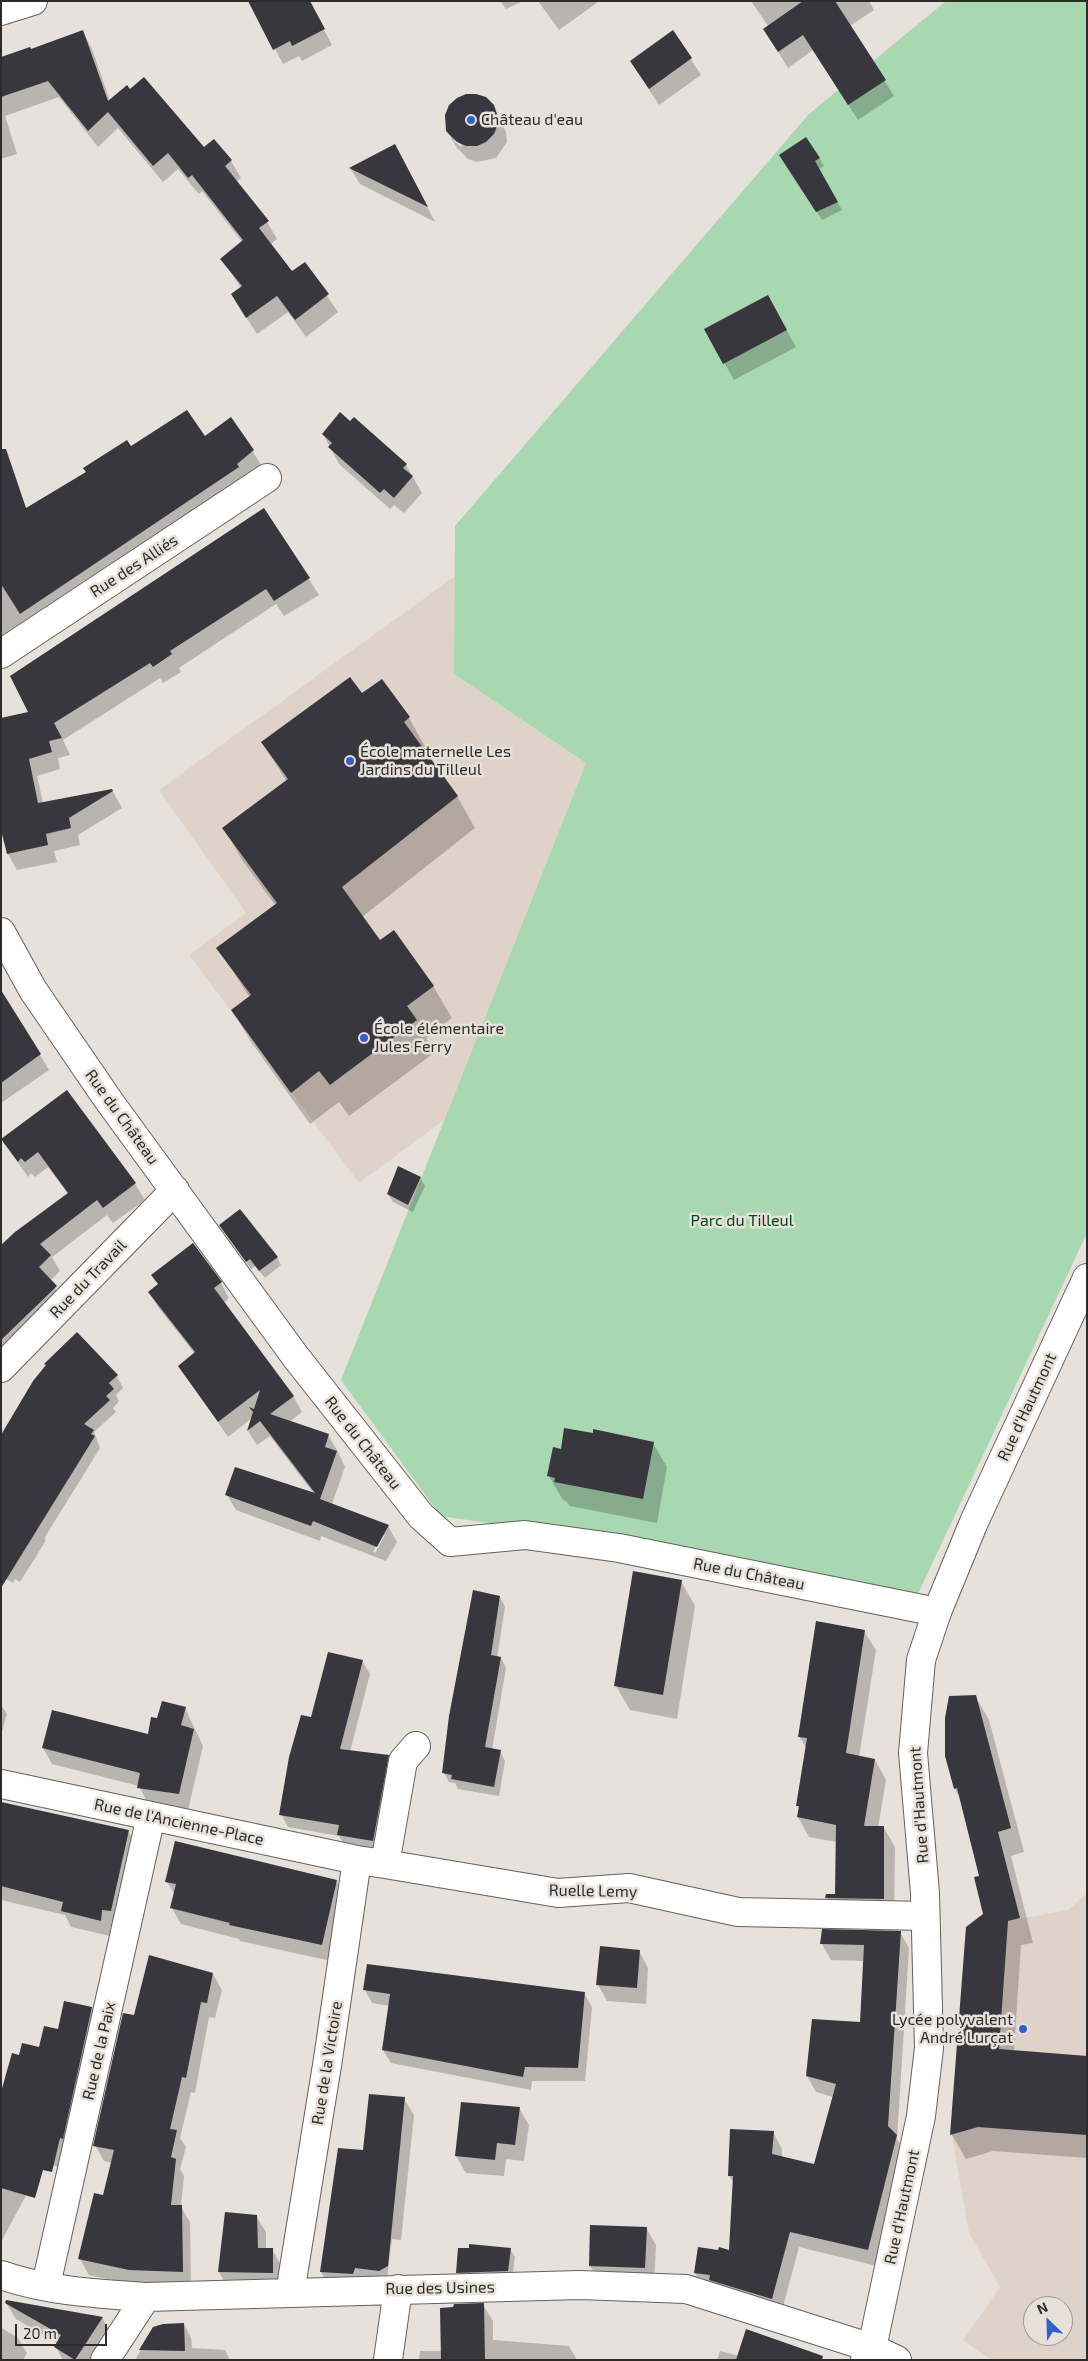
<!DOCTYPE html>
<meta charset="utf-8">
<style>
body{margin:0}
#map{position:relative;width:1088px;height:2361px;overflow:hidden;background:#e7e1db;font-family:"Exo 2",sans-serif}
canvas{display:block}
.frame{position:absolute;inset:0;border:2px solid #2e2c2a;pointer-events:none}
.north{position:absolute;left:1023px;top:2296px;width:50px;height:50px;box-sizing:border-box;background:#e7e1db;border:1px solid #9d9994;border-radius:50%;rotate:336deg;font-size:14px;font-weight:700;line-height:20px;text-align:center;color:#2e2c2a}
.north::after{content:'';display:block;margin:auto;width:18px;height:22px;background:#315fcf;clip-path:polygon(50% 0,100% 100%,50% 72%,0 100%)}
.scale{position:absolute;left:15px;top:2324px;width:92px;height:22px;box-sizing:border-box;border:2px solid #2e2c2a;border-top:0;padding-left:6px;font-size:15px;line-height:18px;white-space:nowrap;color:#2e2c2a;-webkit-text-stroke:4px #e7e1db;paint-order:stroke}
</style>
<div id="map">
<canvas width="1088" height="2361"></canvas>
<div class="frame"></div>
<div class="north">N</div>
<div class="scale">20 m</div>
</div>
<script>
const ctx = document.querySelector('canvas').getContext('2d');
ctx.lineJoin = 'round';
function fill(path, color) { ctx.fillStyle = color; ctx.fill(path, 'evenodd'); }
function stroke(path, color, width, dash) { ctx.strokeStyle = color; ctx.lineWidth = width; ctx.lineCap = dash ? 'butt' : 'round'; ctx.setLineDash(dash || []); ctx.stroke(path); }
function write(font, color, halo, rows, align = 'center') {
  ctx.font = font + ' "Exo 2",sans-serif'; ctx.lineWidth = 5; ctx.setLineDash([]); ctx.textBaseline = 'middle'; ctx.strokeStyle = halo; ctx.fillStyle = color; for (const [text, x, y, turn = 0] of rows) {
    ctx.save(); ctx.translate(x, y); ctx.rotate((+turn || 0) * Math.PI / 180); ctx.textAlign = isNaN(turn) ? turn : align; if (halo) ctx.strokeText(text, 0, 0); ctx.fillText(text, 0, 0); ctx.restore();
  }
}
fill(new Path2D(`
 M455 576 454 674 586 763 444 1120 359 1183 189 955 246 913 159 790Z
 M1087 1893V2360H991L963 2340 1000 2287 969 2233 951 2131 987 1925 1068 1910ZM1033 2306H1063V2336H1033Z`), '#dfd3c9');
fill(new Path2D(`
 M946 1H1087V1233L917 1596 643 1546 441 1516 341 1380 586 763 454 674 455 526 809 114Z`), '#a7d8b0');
fill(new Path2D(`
 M309 1 332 45 302 61 299 56 283 64 252 5Z
 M500 1H523L506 9Z
 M538 1H597L598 2 559 30Z
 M751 1H869L874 10 850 26 894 96 858 120 813 50 788 68 774 45 768 26Z
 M83 32 92 49 110 101 204 149 231 161 241 178 236 182 267 222 277 239 270 245 292 273 305 264 338 312 306 337 288 312 257 334 242 311 241 288 222 259 243 243 202 191 199 194 178 169 163 182 118 128 98 147 59 97 5 116 17 154 1 159V57L31 50Z
 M673 32 701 75 659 105 631 62Z
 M493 106 506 132 507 142 496 158 477 162 468 159 457 148 447 131ZM454 138 462 145 461 147 454 141Z
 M819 158 824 166 819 169 842 210 822 220 785 163Z
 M404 162 435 222 360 184 350 168Z
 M777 313 796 347 734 380 706 330Z
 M231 419 262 466 1 647V515L26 510 205 437Z
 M350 423 406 465 422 493 404 513 394 505 390 509 339 464 323 434Z
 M264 510 319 595 284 616 276 604 179 668 181 672 163 683 160 678 63 740 70 755 58 758 60 769 37 776 43 803 112 790 122 808 78 835 80 845 54 851 57 862 17 870 8 854 1 827 30 713Z
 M361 695 409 718 427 750 424 752 457 796 475 828 362 917 380 941 433 986 452 1018 426 1038 434 1053 349 1116 339 1102 310 1124 251 1042 232 1010 250 998 218 948 276 906 242 860 224 828 287 782 262 742Z
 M1 1007 14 1012 49 1070 1 1103Z
 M67 1091 135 1184 145 1200 113 1223 107 1215 52 1257 60 1271 50 1281 65 1303 1 1366V1247L68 1194 48 1167 35 1177 31 1173 28 1177 2 1140Z
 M420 1178 425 1186 413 1212 393 1202 388 1194Z
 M220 1225 277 1257 281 1265 265 1278 255 1266 251 1269Z
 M221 1283 229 1298 224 1303 293 1396 302 1412 289 1422 328 1435 337 1450 345 1467 332 1504 388 1526 397 1542 386 1561 321 1536 320 1541 236 1510 227 1495 314 1494 270 1436 257 1445 248 1431 252 1418 228 1437 180 1366 195 1354 158 1307 149 1292ZM382 1535H385L375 1553 373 1552Z
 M117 1376 123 1388 116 1395 119 1401 113 1408 116 1412 94 1432 100 1448 45 1537V1542L20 1582 15 1579 13 1583 1 1576V1435Z
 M653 1443 667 1467 657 1523 570 1506 566 1501 563 1500 549 1476 562 1450Z
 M681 1581 695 1606 677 1719 630 1710 616 1686Z
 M500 1597 505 1607 497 1658H501L506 1668 492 1750 500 1751 505 1761 499 1796 458 1789 455 1783 449 1782 444 1773Z
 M864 1631 876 1650 859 1757 875 1760 886 1780 878 1828H884L895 1847 894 1919 838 1918 827 1898 836 1895 837 1842 809 1837 798 1817 800 1810 797 1805 807 1749 799 1736Z
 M363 1662 370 1674 350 1752 388 1757 396 1769 380 1853 346 1848 339 1836 288 1827 281 1814 311 1719Z
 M975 1696 989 1720 1024 1852 1011 1856 1033 1943 1021 1945 1014 2051 1087 2057V2158L993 2151 966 2159 952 2135 968 1928 985 1914 980 1877 960 1798 955 1789 946 1756 947 1707 950 1697Z
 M1 1705 7 1714 1 1735Z
 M185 1708 203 1746 188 1810 148 1804 139 1786 52 1764 43 1748 53 1712 149 1736 158 1720Z
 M1 1803 128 1831 138 1848 120 1927 111 1926 110 1936 71 1927 65 1915 1 1900Z
 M336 1881 346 1898 331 1961 240 1941 239 1939 181 1924 172 1908 175 1895 167 1882Z
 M823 1931 900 1932 909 1948 897 2139 905 2152 877 2266 799 2247 781 2314 705 2289 695 2273 730 2252 734 2183 729 2176 773 2132 782 2149V2158L814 2166 833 2097 816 2092 807 2076 861 2023 864 1961 831 1960 822 1944Z
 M639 1951 648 1968 646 2004 607 2001 598 1985Z
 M213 1974 222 1990 215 2018 209 2017 195 2093 191 2092 180 2138 186 2147 180 2169 184 2176 181 2207 190 2222 191 2288 139 2286 89 2275 80 2259 103 2196 112 2163 104 2161 95 2145 135 2017Z
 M365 1990 584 1993 592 2007 585 2081H532L531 2090 391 2063 383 2050 390 2006 372 2003Z
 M92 2008 100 2022 64 2169 44 2162 1 2242V2096L20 2056 40 2048 59 2030Z
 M404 2099 414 2115 401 2240 392 2239 386 2287 331 2289 321 2272 364 2151Z
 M519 2108 529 2125 524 2161 506 2159 504 2176 466 2173 456 2156Z
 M256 2216 266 2232V2249H272L281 2265 282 2289 228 2288 219 2272Z
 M646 2228 656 2245 654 2284 600 2282 590 2266Z
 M510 2249 515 2257 512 2279 462 2281 458 2272Z
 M6 2303 102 2318 112 2334 96 2360H63L56 2347 58 2343 16 2319Z
 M483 2305 493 2321V2340L569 2346 577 2360H419L420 2351H442Z
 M184 2324 191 2338 192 2348 225 2350 230 2360H135L154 2328Z
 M2 2328 18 2338 27 2353 23 2360H1Z
 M720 2351 739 2356 815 2360H717Z`), '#0003');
fill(new Path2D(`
 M248 1H310L325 29 292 46 290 41 273 50Z
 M803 1H835L886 80 848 105 803 35 778 52 763 29Z
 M83 30 108 101 127 85 130 89 144 77 204 147 214 139 232 160 225 166 269 221 259 228 292 271 305 262 329 294 295 320 277 296 246 318 231 294 242 286 220 259 243 240 192 175 188 178 168 153 153 166 108 112 88 131 48 81 1 97V57L30 47 31 49Z
 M673 30 692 58 649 89 630 61Z
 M466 94H476L486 97 494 105 497 114 498 124 494 134 486 142 477 146H466L457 142 446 131 445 115 449 105 457 98Z
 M806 137 820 158 815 161 838 202 816 212 779 155Z
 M395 144 428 207 349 168Z
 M768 295 787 330 723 364 704 329Z
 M187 410 205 436 231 417 254 450 237 464 239 467 20 614 1 584V449H6L26 508 86 472 83 468 127 440 131 446Z
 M340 412 350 421 354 417 407 464 403 468 413 476 394 498 384 489 380 493 328 447 332 443 322 434Z
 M264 508 310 578 274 601 266 589 170 651 172 654 153 667 150 663 54 723 62 738 49 741 52 752 29 759 38 803 112 789 113 791 69 818 71 828 46 834 48 845 7 854 1 830V718L28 712 10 676Z
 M350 677 362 693 382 679 410 717 404 722 458 796 342 887 380 940 394 930 434 986 407 1006 417 1020 330 1085 319 1071 291 1093 231 1010 251 995 216 948 277 903 222 828 288 779 261 742Z
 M1 990 41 1054 1 1083Z
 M67 1090 136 1183 103 1208 97 1200 40 1244 51 1255 39 1267 57 1286 1 1340V1245L15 1232 68 1193 38 1152 25 1162 21 1158 18 1162 1 1139Z
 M398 1166 421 1177 408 1205 387 1194Z
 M240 1209 278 1257 259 1271 250 1259 246 1262 219 1225Z
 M193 1243 222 1282 214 1288 294 1396 270 1414 329 1434 325 1447 337 1451 320 1499 389 1525 377 1547 313 1521 311 1526 225 1495 235 1467 315 1493 260 1421 247 1431 253 1412 249 1407 254 1409 260 1390 218 1422 178 1366 195 1352 148 1292 158 1284 151 1275Z
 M77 1332 118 1375 109 1383 114 1389 106 1396 110 1400 84 1424 94 1430 91 1434 95 1436 1 1588V1435L33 1381 46 1365 44 1364Z
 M564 1428 593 1433V1429L654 1442 643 1499 554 1482 555 1478 547 1476 553 1447 561 1449Z
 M633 1571 682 1580 663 1695 614 1686Z
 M473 1590 500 1596 491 1655 501 1657 485 1747 501 1750 494 1787 451 1779 452 1775 442 1773 449 1716Z
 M816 1621 865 1630 846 1753 875 1759 864 1826H884V1899L825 1898 826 1894H835L836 1825 797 1817 799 1806H796L807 1738 798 1737Z
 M328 1652 363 1660 340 1749 389 1755 373 1841 337 1835 339 1825 279 1815 289 1757 301 1715 311 1717Z
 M976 1695 1011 1828 998 1832 1020 1918 1008 1921 999 2049 1087 2056V2135L978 2127 950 2135 966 1927 983 1914 974 1877 979 1876 957 1788 954 1789 945 1756V1718L949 1696Z
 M162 1701 186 1707 181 1725 194 1729 179 1794 137 1788 140 1773 42 1748 52 1710 148 1734 151 1717 157 1718Z
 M1 1802 129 1830 111 1911 102 1910 101 1921 61 1911 63 1902 1 1886Z
 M175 1841 337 1880 322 1945 229 1925 230 1923 170 1908 176 1884 165 1882Z
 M822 1929 901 1931 888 2126 897 2135 868 2250 790 2232 772 2299 709 2280 710 2275 694 2273 698 2247 718 2250 719 2247 729 2250 733 2176H728L730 2129 774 2131 772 2154 814 2164 836 2084 806 2076 812 2019 860 2022 864 1945 820 1944Z
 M600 1946 640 1950 637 1988 596 1985Z
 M149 1955 213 1973 207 2003 201 2002 186 2078 182 2077 170 2129 177 2130 171 2157 176 2159 171 2205H182L183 2272 129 2270 78 2259 94 2193 103 2195 114 2150 93 2146 123 2013 134 2015Z
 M367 1964 585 1992 578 2068 525 2067 523 2077 382 2050 390 1994 363 1990Z
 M64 2001 92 2007 63 2139 60 2138 52 2172 43 2170 35 2198 1 2188V2092L12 2053 19 2055 22 2043 39 2047 44 2026 58 2029Z
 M369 2094 405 2097 388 2266 379 2271 355 2268 353 2274 320 2272 338 2148 363 2150Z
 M461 2102 520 2107 515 2145 497 2143 495 2160 455 2156Z
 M225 2212 257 2215 258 2248H273V2273L218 2272Z
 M590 2225 647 2227 645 2268 589 2266Z
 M469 2244 511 2248 508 2271 456 2273 458 2248H469Z
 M6 2300 103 2317 75 2360 54 2347 61 2335 5 2303Z
 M484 2303 485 2360H441L440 2308 453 2307 454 2304Z
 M184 2323 185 2351 139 2350 153 2327 163 2324Z
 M746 2329 823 2356 822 2360H736Z`), '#37373d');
const street = new Path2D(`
 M1 11 33 1
 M1 654 267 478
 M1 932 33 990 109 1101 295 1356 421 1516 450 1542 525 1535 619 1548 937 1612
 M1 1368 175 1190
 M416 1746 403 1761 385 1864 558 1893 629 1888 738 1912 925 1916
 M1 1784 357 1860
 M1 2275C46 2291 98 2294 146 2297L580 2285 686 2289 872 2348 897 2360
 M46 2285 151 1816
 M290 2293 328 2059 357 1860 385 1864
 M105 2360 146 2297
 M388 2360 398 2289`);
const secondary = new Path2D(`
 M865 2360 872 2348 921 2116 929 2048 925 1893 913 1753 921 1660 937 1612 974 1522 1087 1278`);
stroke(street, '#65605b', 30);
stroke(secondary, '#65605b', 30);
stroke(street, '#fff', 28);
stroke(secondary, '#fff', 28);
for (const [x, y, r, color] of [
 [471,120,5,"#315fcf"],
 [350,761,5,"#315fcf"],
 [364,1038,5,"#315fcf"],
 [1023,2029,5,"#315fcf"]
]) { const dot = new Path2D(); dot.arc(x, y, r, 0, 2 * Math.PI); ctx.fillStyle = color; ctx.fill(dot); stroke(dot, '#e7e1db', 2); }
write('16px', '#2e2c2a', '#e7e1db', [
 ["Château d'eau",481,120],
 ["École maternelle Les",360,752],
 ["Jardins du Tilleul",360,770],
 ["École élémentaire",374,1029],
 ["Jules Ferry",374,1047],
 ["Lycée polyvalent",1013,2020,"right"],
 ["André Lurçat",1013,2038,"right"]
], 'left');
write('16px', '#2e2c2a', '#e7e1db', [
 ["Rue des Alliés",134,566,-33],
 ["Rue du Château",122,1117,54],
 ["Rue du Travail",88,1279,-46],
 ["Rue d'Hautmont",1027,1407,-65],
 ["Rue du Château",363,1443,52],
 ["Rue du Château",749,1574,11],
 ["Rue d'Hautmont",919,1805,-94],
 ["Rue de l'Ancienne-Place",179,1822,12],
 ["Ruelle Lemy",593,1891,1],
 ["Rue de la Paix",99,2051,-77],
 ["Rue de la Victoire",327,2063,-81],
 ["Rue d'Hautmont",902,2207,-78],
 ["Rue des Usines",440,2288,-1]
]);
write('16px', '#00481d', '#e7e1db', [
 ["Parc du Tilleul",742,1221]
]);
</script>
